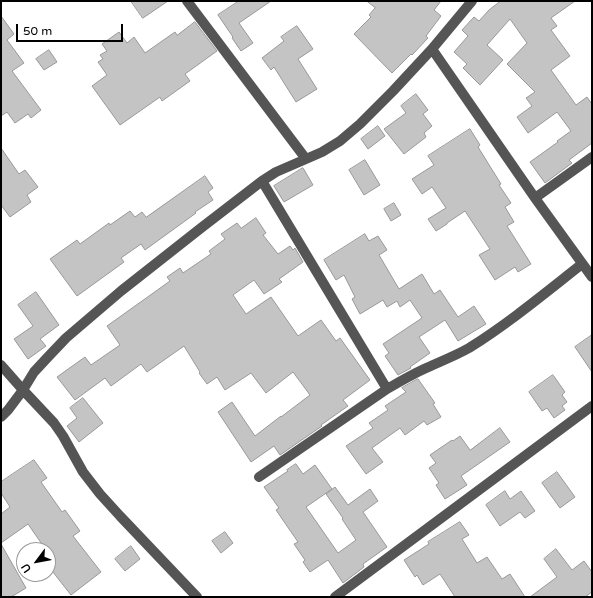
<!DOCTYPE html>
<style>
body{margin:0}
#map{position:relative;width:593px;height:598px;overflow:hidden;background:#fff;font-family:"Varela Round",sans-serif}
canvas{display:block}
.frame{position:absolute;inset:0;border:2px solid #000;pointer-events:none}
.north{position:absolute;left:16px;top:542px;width:40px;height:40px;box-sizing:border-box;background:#fff;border:1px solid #999;border-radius:50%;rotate:238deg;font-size:11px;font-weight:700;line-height:16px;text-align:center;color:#000}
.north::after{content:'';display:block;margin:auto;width:14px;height:18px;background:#000;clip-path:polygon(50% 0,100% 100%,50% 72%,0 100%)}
.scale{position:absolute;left:16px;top:24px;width:107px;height:18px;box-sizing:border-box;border:2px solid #000;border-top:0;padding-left:5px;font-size:12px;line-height:14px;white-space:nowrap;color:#000;-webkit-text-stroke:3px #fff;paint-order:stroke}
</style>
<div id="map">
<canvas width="593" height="598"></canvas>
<div class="frame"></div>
<div class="north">U</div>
<div class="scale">50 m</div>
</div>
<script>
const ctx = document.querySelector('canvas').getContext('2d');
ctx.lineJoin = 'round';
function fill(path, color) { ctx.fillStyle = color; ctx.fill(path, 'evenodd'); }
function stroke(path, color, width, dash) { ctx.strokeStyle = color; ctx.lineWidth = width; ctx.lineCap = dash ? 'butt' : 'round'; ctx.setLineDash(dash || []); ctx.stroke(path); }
const building = new Path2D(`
 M131 1H168L143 18Z
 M239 1H271L239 23 253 43 241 51 232 38 233 37 218 15Z
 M367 1H441L434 10 441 16 426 36 428 38 412 55 411 54 392 73 354 34 371 17 369 15 375 8Z
 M501 1H575L551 18 557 26 551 30 570 56 551 70 576 105 587 97 592 104V143L569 160 572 163 545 183 530 162 558 142 557 141 571 131 557 112 528 133 517 117 532 106 526 98 535 92 507 64 527 43 510 19 487 45 503 60 480 85 463 68 467 64 454 52 468 36 462 30 474 17 479 21 489 10Z
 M1 16 14 34 7 40 24 63 12 71 41 110 31 118 28 114 15 123 7 112 1 116Z
 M195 22 217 51 185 74 190 81 162 101 160 97 120 125 92 86 107 75 98 62 103 59 100 55 107 51 102 44 119 32 127 43 134 37 145 53 175 32 177 35Z
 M297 26 313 49 298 59 317 89 296 102 274 67 271 70 262 58 284 41 281 37Z
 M49 50 57 62 44 70 36 59Z
 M416 94 428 110 423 114 432 126 424 133 426 137 404 154 384 129 406 113 401 106Z
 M378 126 385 136 368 149 361 139Z
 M470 129 480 145 478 147 501 184 499 185 511 203 505 207 514 222 507 226 531 264 518 272 515 267 495 280 479 255 490 249 465 211 447 223V224L436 231 428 219 446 208 432 187 422 194 412 179 434 165 428 156Z
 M1 148 19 174 25 170 38 187 27 195 31 202 10 217 1 205Z
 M365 160 380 185 364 195 349 170Z
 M303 168 313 185 284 202 274 186Z
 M205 176 213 188 208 192 213 200 195 212 196 213 145 250 141 244 121 258 124 262 77 296 50 259 77 240 80 244 109 223 110 225 130 211 135 217 142 212 146 217Z
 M394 203 401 215 391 221 384 209Z
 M256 218 266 233 263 235 278 254 290 246 293 250 295 248 303 262 279 279 282 282 264 294 254 280 233 295 246 314 271 297 298 336 321 320 336 341 340 338 370 380 343 400 348 406 321 425 322 426 280 455 274 446 251 462 218 412 232 402 255 436 281 416V417L310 395 293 372 266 393 251 373 225 390 217 377 207 384 199 373 200 372 184 346 147 372 141 364 111 386 105 378 75 400 57 377 85 357 91 365 120 345 107 326 170 281 167 277 180 268 183 273 211 254 209 251 225 239 221 234 237 223 241 228Z
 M365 234 369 241 378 236 387 250 379 255 399 289 422 274 434 294 440 290 458 317 474 306 486 324 458 341 445 320 419 337 430 353 410 367 411 368 398 375 385 356 389 353 383 344 422 318 410 300 400 307 397 301 387 307 383 300 360 314 352 299 355 297 344 275 336 280 324 260Z
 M36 292 59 325 40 339 46 346 28 359 14 339 33 326 18 305Z
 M592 335V372L575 347Z
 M553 375 565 392 562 395 567 402 562 406 565 410 554 418 547 408 542 411 529 392Z
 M418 379 435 403 433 404 441 417 427 425 424 421 405 435 400 428 372 448 383 462 366 474 346 446 373 428 369 423 388 410 385 406 406 392 402 388Z
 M83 398 103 423 79 442 67 426 77 418 70 408Z
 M500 428 510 442 461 476 467 485 445 499 436 485 439 483 429 468 436 463 430 455 452 440 453 441 460 436 470 450Z
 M34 460 47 478 41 482 62 512 65 510 80 531 73 536 101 572 71 595 49 567 55 562 48 552V550H46L28 524 1 543V514L10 507 1 493V482Z
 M296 464 303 474 315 465 332 489 306 507 338 553 356 540 342 519 343 518 326 494 335 487 348 505 370 489 378 501 363 512 387 547 363 564 364 567 343 583 328 560 310 572 303 562 305 560 294 544 298 542 276 510 279 508 264 487 288 471 287 470Z
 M557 472 575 497 560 508 542 483Z
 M505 491 510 499 521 491 535 511 525 518 520 512 500 526 486 505Z
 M460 522 469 535 462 539 477 563 487 557 502 579 510 574 525 597H455L440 574 423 585 417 575 415 577 404 560 429 544 428 542Z
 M225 532 233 543 221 553 212 541Z
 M1 544 26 588 11 597H1Z
 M131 546 140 559 125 571 115 559Z
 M556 549 572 570 584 561 592 572V592L585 597H530L557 577 544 559Z`);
fill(building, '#c4c4c4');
stroke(building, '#999', 1);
stroke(new Path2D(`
 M187 1 306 159 322 152 340 141 360 124 393 91 432 49 472 1
 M432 49 535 198 592 277
 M262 181 387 389
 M535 198 592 157
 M1 365 23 390 8 410 1 417
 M259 477 387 389C399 382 411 375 424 369 439 362 455 356 469 348 509 323 545 293 582 264
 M197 597 120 516 100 494 83 472 63 436 54 423 23 390 34 372 47 358 66 338 121 291 201 228 262 181 276 172 306 159
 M335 597 592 406`), '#555', 10);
</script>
